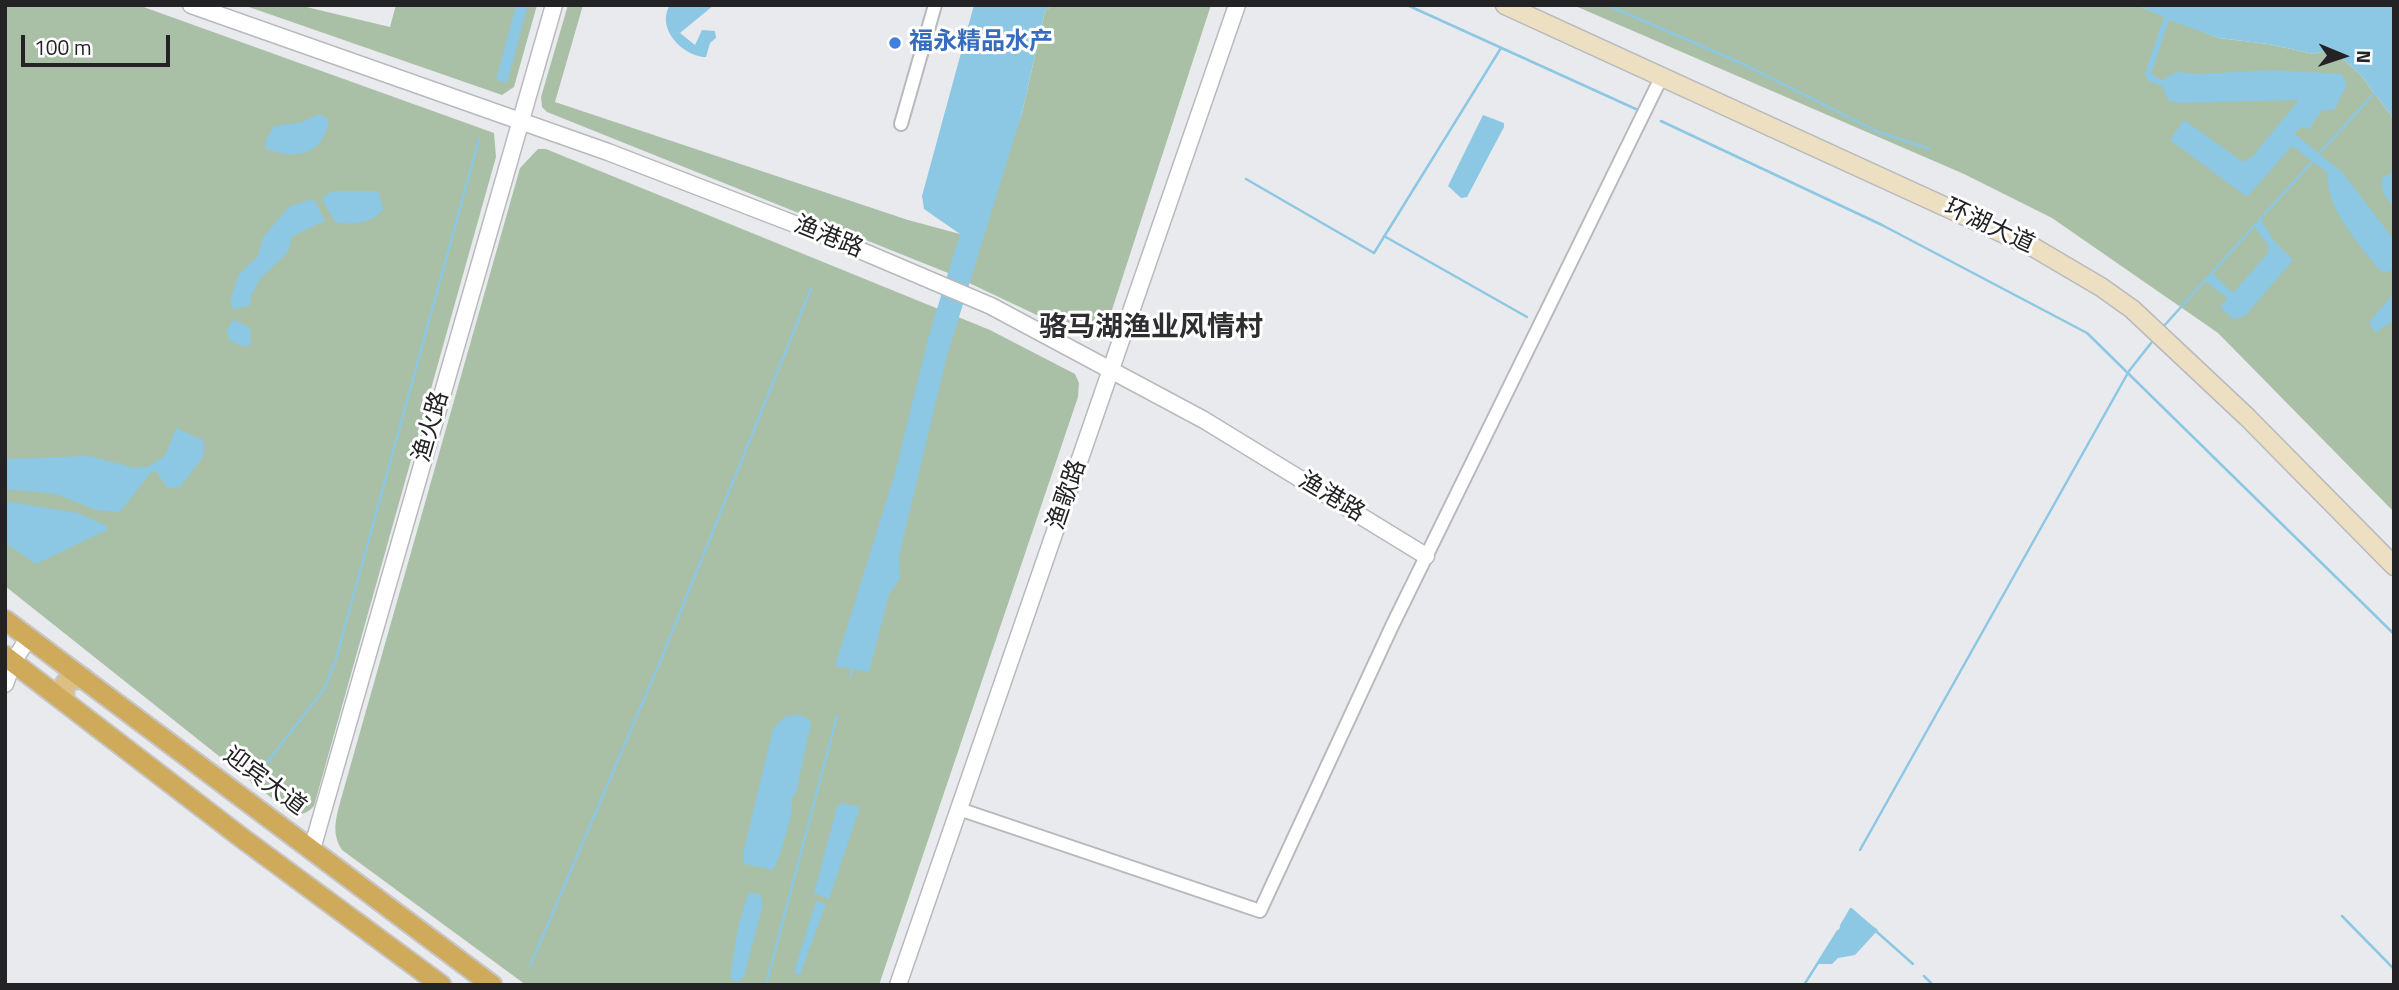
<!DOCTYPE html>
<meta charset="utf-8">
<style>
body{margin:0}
#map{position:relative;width:2399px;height:990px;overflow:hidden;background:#e9eaee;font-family:"Titillium Web",sans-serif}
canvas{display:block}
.frame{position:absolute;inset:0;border:7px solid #232325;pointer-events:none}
.north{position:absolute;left:2308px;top:21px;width:70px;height:70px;-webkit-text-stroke:5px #fff;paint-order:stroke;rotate:92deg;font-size:19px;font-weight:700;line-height:28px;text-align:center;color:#232325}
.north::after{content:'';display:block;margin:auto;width:24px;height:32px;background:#232325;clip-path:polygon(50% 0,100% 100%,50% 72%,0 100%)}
.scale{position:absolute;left:21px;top:35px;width:149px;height:32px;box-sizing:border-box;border:4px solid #232325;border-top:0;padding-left:9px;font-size:21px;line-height:24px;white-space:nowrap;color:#232325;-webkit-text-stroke:5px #fff;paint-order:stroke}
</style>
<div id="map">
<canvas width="2399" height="990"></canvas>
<div class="frame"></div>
<div class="north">N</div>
<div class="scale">100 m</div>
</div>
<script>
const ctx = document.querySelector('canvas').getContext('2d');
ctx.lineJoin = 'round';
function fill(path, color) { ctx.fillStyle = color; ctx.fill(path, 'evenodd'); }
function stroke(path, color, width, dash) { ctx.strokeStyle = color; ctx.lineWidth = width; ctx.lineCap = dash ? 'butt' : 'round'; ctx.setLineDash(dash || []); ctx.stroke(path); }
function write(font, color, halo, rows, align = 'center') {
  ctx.font = font + ' "Titillium Web","Noto Sans SC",sans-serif'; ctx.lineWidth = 6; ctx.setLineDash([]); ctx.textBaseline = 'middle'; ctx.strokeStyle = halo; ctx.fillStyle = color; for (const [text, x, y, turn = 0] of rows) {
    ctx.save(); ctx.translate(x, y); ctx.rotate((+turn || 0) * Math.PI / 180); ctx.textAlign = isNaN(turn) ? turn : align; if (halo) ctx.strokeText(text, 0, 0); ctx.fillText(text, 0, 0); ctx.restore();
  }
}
fill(new Path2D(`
 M5 5H138L494 133 496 157 314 806C303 818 295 815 283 807L5 586Z
 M243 5H298L390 27 396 5H537L514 87 502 95Z
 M568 5H583L555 102 908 220 960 234 1006 159 1022 113 1045 11 1053 5H1211L1110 316 1097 332 1081 336 948 273 547 112 542 107 541 97Z
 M1573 5H2136L2219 38 2268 44 2314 54 2326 51 2335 52 2360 74 2394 119V512L2218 333 2052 218 1964 174Z
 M538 149H546L990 330 1075 374 1079 383 1078 397 879 985H526L342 850C331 833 336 818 341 799L520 168Z`), '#a9c0a7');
fill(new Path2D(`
 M516 5H528L507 83 496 80Z
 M670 5H714L680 33 695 45 702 30 715 31 716 38 710 43 706 57C684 57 655 29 670 5Z
 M974 5H1053L1045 11 1022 113 947 356 899 556 900 578 889 595 869 672 835 666 895 473 929 335 960 234 924 209 922 196Z
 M2136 5H2394V119L2360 74 2335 52 2326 51 2314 54 2268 44 2219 38 2169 20 2151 74 2162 80 2176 72 2201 74 2270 70 2342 74 2347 85 2334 110H2322L2309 129 2302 127 2296 131V135L2343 173 2394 240V269L2384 273 2377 267C2358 243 2324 205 2328 173L2292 146 2247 197 2170 140 2184 120 2243 162 2253 156 2299 100 2177 103 2168 100 2162 86 2148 81 2145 74 2164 17Z
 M320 114 329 120C324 155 294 161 265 148L266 139 274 126 298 123Z
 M1483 115 1504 123V127L1467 197 1461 198 1448 186Z
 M2392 173 2394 175V207C2385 197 2380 192 2382 178Z
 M332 191H375L379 193 383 209C374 224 350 225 335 222L322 199Z
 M308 200 315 201 325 221 292 236 288 252 260 279 251 296 250 306 232 309 231 298 239 274 258 256 263 237 289 207Z
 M2261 219 2274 241 2293 260 2245 316 2233 319 2220 307 2228 299 2205 280 2212 273 2233 293 2267 254 2269 247 2254 226Z
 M2394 293V325L2391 322 2375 333 2369 322Z
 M234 320 250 328 251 344 245 347 229 340 227 329Z
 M176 428 203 440V457L180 487 167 488 157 472 152 471 120 512 96 510 56 494 5 489V459L89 456 135 468 147 467 165 456Z
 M5 501 78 513 107 526V530L36 564 5 543Z
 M796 715 806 717 811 723 796 793C788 801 794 806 791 815 786 832 782 854 773 870L744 864 743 854 773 729 784 717Z
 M842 803 860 807 829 899 814 893 837 807Z
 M748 893 760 894 763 904 744 977 736 983 730 977 738 927Z
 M816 901 826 904 800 975 794 972Z
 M1851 909 1878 930 1855 955 1838 958 1832 964H1818Z`), '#8cc7e3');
stroke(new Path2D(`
 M1407 5 1638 110
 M1607 5 1741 63 1878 132 1930 149
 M1661 121 1882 225 2087 333 2394 634
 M2318 155 2377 90
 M1246 179 1374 253 1501 48
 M2259 220 2314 160
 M1384 236 1527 317
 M2163 327 2255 225
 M850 677 853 669
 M252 782 325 688 336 659 479 139
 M1860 850 2129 371 2155 338
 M2342 916 2394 969
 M1841 926 1851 909 1913 964
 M530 966 662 657 811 289
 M1924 976 1933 985
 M766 985 837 716
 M1804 985 1838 931`), '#8cc7e3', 2.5);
const minor = new Path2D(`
 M901 124 935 5
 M959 809 1260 911 1392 626 1661 78`);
const tertiary = new Path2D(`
 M191 5 608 152 836 240 991 306 1204 420 1426 556
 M5 684 13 662 29 637
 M312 849 554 5
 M898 985 1237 5`);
const secondary = new Path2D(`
 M1505 5 2033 247 2101 287 2132 309 2247 417 2394 566`);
const primary = new Path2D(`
 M64 701V686L68 680 83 678`);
const trunk = new Path2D(`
 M5 620 492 985
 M5 656 242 838 441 985`);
stroke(minor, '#b8b9bd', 16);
stroke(tertiary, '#b8b9bd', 19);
stroke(secondary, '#b8b9bd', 21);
stroke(primary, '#c6c6c6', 23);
stroke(trunk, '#c6c6c6', 23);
stroke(minor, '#fff', 12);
stroke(tertiary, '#fff', 16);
stroke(secondary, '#eddfc1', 18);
stroke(primary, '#dbbf83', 19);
stroke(trunk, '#cfaa5a', 19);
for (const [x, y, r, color] of [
 [895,43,7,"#3f7fe0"]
]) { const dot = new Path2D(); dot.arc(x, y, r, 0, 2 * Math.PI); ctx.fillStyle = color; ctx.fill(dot); stroke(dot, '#fff', 2.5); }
write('bold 24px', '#366cbe', '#fff', [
 ["福永精品水产",909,43]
], 'left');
write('24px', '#232325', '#fff', [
 ["环湖大道",1989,227,25],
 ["渔港路",828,238,22],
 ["渔火路",432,427,-74],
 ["渔歌路",1068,495,-71],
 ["渔港路",1331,498,31],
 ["迎宾大道",264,782,37]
]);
write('bold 28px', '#2e2e31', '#fff', [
 ["骆马湖渔业风情村",1151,329]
]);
</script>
